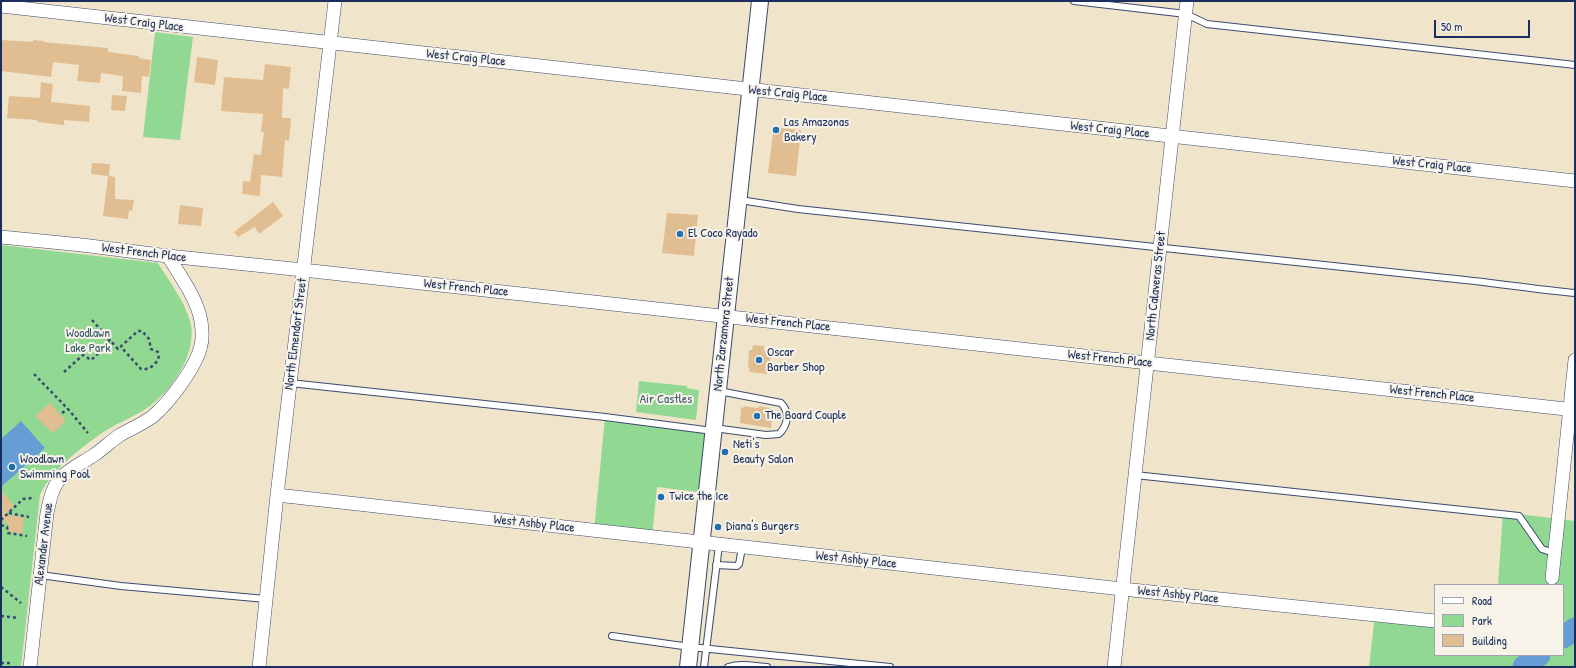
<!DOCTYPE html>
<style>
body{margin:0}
#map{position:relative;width:1576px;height:668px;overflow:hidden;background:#f0e5cb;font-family:"Patrick Hand",sans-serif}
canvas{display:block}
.frame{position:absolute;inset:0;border:2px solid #1b2f5e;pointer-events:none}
.legend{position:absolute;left:1434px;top:584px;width:130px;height:72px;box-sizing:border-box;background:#f7f3e8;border:1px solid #9fa5b1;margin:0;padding:5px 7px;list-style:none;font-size:12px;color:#1b2f5e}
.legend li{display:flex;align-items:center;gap:8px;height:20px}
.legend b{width:20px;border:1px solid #9fa5b1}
.scale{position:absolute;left:1434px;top:20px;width:96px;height:18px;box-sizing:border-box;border:2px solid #1b2f5e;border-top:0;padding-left:5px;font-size:12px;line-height:14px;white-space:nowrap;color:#1b2f5e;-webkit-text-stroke:3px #f7f3e8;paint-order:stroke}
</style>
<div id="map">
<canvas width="1576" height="668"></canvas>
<div class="frame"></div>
<ul class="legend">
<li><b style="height:5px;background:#fff"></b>Road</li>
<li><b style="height:11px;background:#91d993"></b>Park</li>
<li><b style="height:11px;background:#e1bd92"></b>Building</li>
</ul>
<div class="scale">50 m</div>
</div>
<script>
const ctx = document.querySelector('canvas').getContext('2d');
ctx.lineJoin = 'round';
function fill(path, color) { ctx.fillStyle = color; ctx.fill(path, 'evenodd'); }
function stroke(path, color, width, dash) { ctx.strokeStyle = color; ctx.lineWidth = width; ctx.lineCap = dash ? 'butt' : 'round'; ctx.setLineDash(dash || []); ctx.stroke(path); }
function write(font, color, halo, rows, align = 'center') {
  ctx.font = font + ' "Patrick Hand",sans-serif'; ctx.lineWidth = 4; ctx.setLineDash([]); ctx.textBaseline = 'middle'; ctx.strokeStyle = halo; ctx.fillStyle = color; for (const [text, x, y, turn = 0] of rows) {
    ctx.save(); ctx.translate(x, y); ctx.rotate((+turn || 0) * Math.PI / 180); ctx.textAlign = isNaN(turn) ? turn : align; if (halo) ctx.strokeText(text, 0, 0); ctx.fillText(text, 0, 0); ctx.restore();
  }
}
fill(new Path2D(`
 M155 32 193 37 180 140 143 137Z
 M1 245 158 263C169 281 184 300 190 321 199 353 170 394 144 410 129 419 113 425 99 435 78 450 50 472 40 495L21 667H1Z
 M639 381 687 386V388L699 390 696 420 636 412Z
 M605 417 713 431 706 493 657 487 652 537 594 531Z
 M1503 512 1575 521V667H1369L1375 615 1435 621V655H1563V585H1498Z`), '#91d993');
fill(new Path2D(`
 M21 421 45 448 1 487V439Z`), '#659ed4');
stroke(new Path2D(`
 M1563 637 1575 629
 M1524 667 1539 655`), '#659ed4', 23);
fill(new Path2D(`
 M1 40 33 42V40L43 41V42L108 48V52L139 56V58L151 60 149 77 142 76 141 93 122 91 123 76 101 73 100 83 77 81 79 65 53 62 51 77 1 71Z
 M197 57 218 60 215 85 194 82Z
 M265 64 291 67 289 89 283 88 282 118H291L289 141 285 140 282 177 261 175 260 196 242 194 243 181 250 182 254 154 261 155 264 132H261L263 114 221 111 224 77 263 80Z
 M41 82 53 84 51 102 90 106 89 122 64 120V125L37 122V120L7 118 9 96 40 98Z
 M112 95 127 96 125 111 111 110Z
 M779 128 801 130 796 176 768 173 773 133Z
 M92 163 110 164 109 176 91 174Z
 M108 176 115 177V199L134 200 132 211 129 210 128 219 103 216Z
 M273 202 283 216 259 234 255 227 238 237 234 232Z
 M180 205 203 208 201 226 178 224Z
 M667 213 698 215 694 256 662 253Z
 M753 345 764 346V351L771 352 769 370H768L767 374 749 372 750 368H748L749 350H752Z
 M50 403 66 421 53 433 35 416Z
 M744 406 758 408 759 406 773 409 771 428 740 423 741 407 744 408Z
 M1 490 14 506 5 514 24 518 22 534 8 531 9 526 1 518Z`), '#e1bd92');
const service = new Path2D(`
 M1074 1 1186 14 1207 24 1575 65
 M740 200 798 209C1014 233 1230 256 1446 278 1489 282 1532 289 1575 293
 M290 383 605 417 713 431
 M714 428 766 435 779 434C788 425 790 412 781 403L719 391
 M1135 475 1519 516 1542 549 1554 553
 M716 565 737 566 739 564 742 548
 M40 575 121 586 266 599
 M612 636 690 647 890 667
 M704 667 719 545
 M728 667C741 663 754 666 767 667`);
const minor = new Path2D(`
 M1 6 1575 181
 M1 237 82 245 168 256 303 270 1575 410
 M277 495 1122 589 1435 621
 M1552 578 1575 360
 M30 667 47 513C50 501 51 490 59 480 68 469 82 463 94 455 103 449 111 441 120 435 131 429 142 424 152 417 169 403 197 366 201 345 203 338 202 328 201 321 197 298 180 276 168 256
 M259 667 277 495 335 1
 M1114 667 1187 1`);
const tertiary = new Path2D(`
 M688 667 760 1`);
stroke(service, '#3b4a6e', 8);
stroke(minor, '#3b4a6e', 14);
stroke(tertiary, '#3b4a6e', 18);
stroke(new Path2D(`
 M92 320 118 349 138 331H142L149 339 151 349 158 352C162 361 149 371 141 369L121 347
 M64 372 83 355 91 360C99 354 103 346 110 340
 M34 374 68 409 88 433
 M62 413 68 409
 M9 513 29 517
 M1 520 23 499 32 498
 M1 525 7 527 8 533 27 536
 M1 587 21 603
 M1 616 19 618
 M1 663H12`), '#3b4a6e', 2.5, [3, 3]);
stroke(service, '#fff', 6);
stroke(minor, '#fff', 13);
stroke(tertiary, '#fff', 16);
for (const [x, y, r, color] of [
 [776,130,4,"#1f6fb2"],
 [680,234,4,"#1f6fb2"],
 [759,360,4,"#1f6fb2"],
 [757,416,4,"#1f6fb2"],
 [725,452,4,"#1f6fb2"],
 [12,467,4,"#1f6fb2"],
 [661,497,4,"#1f6fb2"],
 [718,527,4,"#1f6fb2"]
]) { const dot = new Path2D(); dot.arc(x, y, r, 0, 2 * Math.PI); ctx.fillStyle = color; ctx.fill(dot); stroke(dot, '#f7f3e8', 1.5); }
write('13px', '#1b2f5e', '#f7f3e8', [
 ["West Craig Place",144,23,7],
 ["West Craig Place",466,58,6],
 ["West Craig Place",788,94,6],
 ["West Craig Place",1110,130,6],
 ["West Craig Place",1432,165,6],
 ["West French Place",144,253,7],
 ["North Calaveras Street",1156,286,-84],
 ["West French Place",466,288,6],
 ["West French Place",788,323,6],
 ["North Elmendorf Street",296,334,-83],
 ["North Zarzamora Street",724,334,-84],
 ["West French Place",1110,359,6],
 ["West French Place",1432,394,6],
 ["West Ashby Place",534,524,6],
 ["Alexander Avenue",44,544,-83],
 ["West Ashby Place",856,560,6],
 ["West Ashby Place",1178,595,6]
]);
write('13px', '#1b2f5e', '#f7f3e8', [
 ["Las Amazonas",784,123],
 ["Bakery",784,138],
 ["El Coco Rayado",688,234],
 ["Oscar",767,353],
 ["Barber Shop",767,368],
 ["The Board Couple",765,416],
 ["Neti's",733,445],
 ["Beauty Salon",733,460],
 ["Woodlawn",20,460],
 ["Swimming Pool",20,475],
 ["Twice the Ice",669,497],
 ["Diana's Burgers",726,527]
], 'left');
write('13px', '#385a6b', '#f7f3e8', [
 ["Woodlawn",88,334],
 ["Lake Park",88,349],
 ["Air Castles",666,400]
]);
</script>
